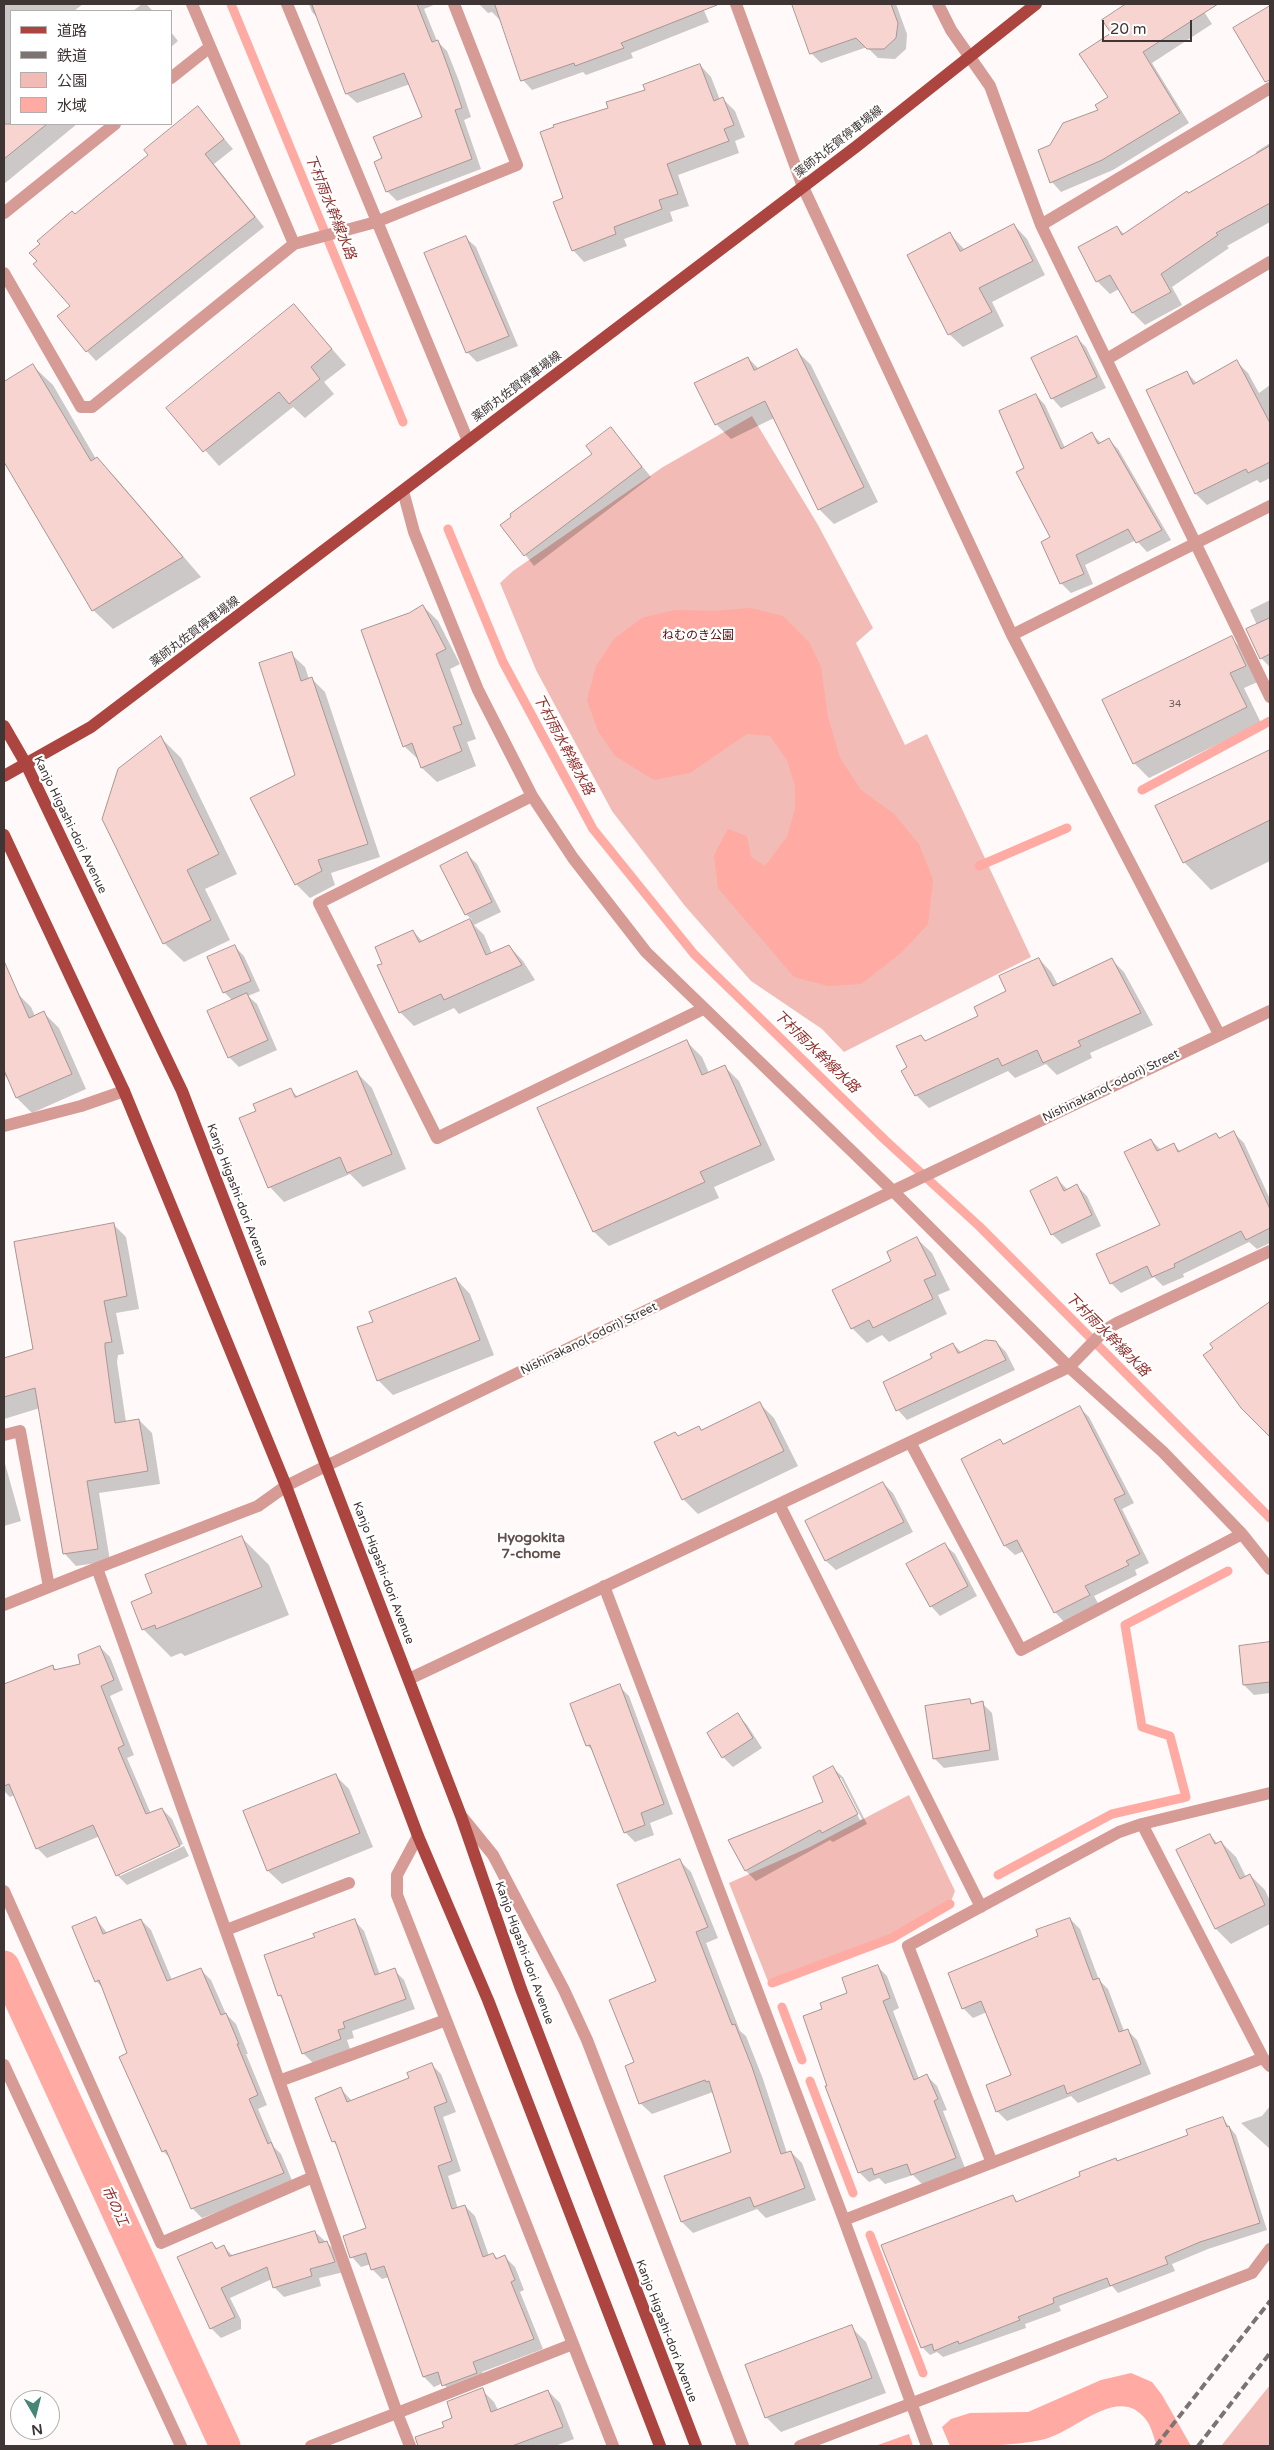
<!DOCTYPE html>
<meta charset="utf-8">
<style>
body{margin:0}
#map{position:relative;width:1274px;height:2450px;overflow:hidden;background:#fffaf9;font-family:"Varela Round","Noto Sans JP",sans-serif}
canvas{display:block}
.frame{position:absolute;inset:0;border:5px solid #3e3534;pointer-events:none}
.legend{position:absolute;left:10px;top:10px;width:162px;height:115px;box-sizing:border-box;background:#fff;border:1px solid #b2aeae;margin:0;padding:6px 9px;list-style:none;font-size:15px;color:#3e3534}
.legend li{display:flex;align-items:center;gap:10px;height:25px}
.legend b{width:25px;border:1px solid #b2aeae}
.north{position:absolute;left:10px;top:2390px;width:50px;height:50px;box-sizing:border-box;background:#fff;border:1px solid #b2aeae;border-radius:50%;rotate:172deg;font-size:14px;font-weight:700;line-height:20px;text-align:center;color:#3e3534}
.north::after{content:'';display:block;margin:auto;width:18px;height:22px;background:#458676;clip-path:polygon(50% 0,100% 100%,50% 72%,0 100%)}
.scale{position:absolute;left:1102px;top:20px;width:90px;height:22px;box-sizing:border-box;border:2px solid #3e3534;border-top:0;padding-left:6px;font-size:15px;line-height:18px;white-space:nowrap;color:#3e3534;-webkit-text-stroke:4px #fff;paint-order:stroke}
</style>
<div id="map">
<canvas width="1274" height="2450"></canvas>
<div class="frame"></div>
<ul class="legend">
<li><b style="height:6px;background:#ac453f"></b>道路</li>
<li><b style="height:6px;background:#7c7473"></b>鉄道</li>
<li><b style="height:14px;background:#f2bbb5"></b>公園</li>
<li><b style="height:14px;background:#ffaaa2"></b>水域</li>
</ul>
<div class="north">N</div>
<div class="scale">20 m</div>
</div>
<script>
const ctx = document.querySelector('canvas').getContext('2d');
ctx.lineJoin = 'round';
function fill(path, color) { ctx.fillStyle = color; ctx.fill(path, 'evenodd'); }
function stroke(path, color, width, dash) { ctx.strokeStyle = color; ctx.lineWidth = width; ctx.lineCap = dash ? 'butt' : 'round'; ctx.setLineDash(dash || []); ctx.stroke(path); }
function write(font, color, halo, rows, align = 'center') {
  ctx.font = font + ' "Varela Round","Noto Sans JP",sans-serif'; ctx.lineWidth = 4.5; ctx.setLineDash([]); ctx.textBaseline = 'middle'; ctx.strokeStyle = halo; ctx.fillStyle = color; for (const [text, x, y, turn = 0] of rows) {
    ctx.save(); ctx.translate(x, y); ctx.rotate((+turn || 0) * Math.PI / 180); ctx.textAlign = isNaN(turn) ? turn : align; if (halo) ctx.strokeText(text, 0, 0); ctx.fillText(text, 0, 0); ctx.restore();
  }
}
fill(new Path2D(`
 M752 416 818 525 873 628 856 643 905 745 927 734 1031 957 844 1052 822 1029 751 981 685 906 612 811 536 670 500 583 513 571 663 467Z
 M909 1795 955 1891 950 1904 892 1938 769 1984 729 1883 810 1847Z
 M1270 2385V2446H1221Z`), '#f2bbb5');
fill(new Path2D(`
 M750 608 783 616 809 642 821 667 828 717 840 758 861 790 894 814 919 844 933 880 928 924 901 953 861 984 828 986 794 977 718 888 714 855 728 829 747 836 751 857 765 866 787 837 795 809V786L787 760 770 736 747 734 690 773 654 780 615 756 598 731 587 700 596 666 615 638 642 618 675 610 715 611Z
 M1131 2373 1152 2382 1162 2395 1191 2446H1157C1154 2439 1152 2428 1147 2421 1119 2381 1074 2434 1041 2440 1012 2446 979 2446 950 2446L942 2427 951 2419 970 2413 1028 2412 1101 2380Z
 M909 2434 913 2446H875Z`), '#ffaaa2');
fill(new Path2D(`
 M4 4H83L74 11H11V124H77L4 184Z
 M142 4H146L153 11H133Z
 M309 4H436L424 9 437 41 447 51 459 81 471 117 464 120 481 169 397 201 387 191 384 159 423 118 410 84 357 103 347 94 319 19 312 12Z
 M479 4H701L709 22 631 53 633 58 586 75 583 72 532 90 523 80 503 23 492 12 488 13Z
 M794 4H896L907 34 906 49 895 59 878 58 867 47 821 63 811 53Z
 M1128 4H1199L1212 24 1152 63 1189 123 1113 170 1061 192 1052 182 1040 150 1051 146 1100 111 1110 97 1113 34 1104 20Z
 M1270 7V76L1268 77 1234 29Z
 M171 32 178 41 171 47Z
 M700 65 711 77 720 100 723 99 735 111 745 137 735 141 739 153 678 175 689 206 670 212 673 221 624 239 627 246 584 262 573 250 565 199 609 108Z
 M198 108 233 149 214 164 264 227 96 361 87 351 71 307 75 215 150 155Z
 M1270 143V222L1227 246 1229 248 1172 287 1182 305 1145 325 1133 313 1119 289 1110 294 1097 281 1079 248 1117 227 1125 235 1188 194 1257 155 1256 152Z
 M1014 225 1027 239 1045 275 992 302 1004 326 963 347 949 334 950 234 965 250Z
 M466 238 476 247 518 346 477 362 467 352Z
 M294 305 346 365 324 382 334 394 305 418 293 407 219 466 168 408Z
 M1076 337 1086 347 1106 388 1061 408 1052 398Z
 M796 350 811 365 878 502 834 524 819 509 774 418 731 439 716 424 748 358 759 369Z
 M1237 362 1248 373 1259 393 1270 385V478L1260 483 1257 480 1207 505 1196 494 1186 372 1197 383Z
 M33 366 53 385 96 459 116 478 201 577 113 629 93 610 4 459V383Z
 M1036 395 1045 405 1065 448 1092 434 1101 443 1108 439 1118 449 1171 540 1147 552 1136 540 1085 565 1093 584 1071 593 1061 583 1052 538 1026 469Z
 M611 428 651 477 534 566 502 525 594 454Z
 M1270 600V667L1261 658 1257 625 1250 610Z
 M423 606 438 621 460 664 450 669 476 739 467 742 476 766 437 782 422 768 420 761 404 746 409 614Z
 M1231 638 1246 653 1260 681 1244 688 1261 723 1149 778 1134 763Z
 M291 654 305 667 309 679H312L325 692 380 857 331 873 335 885 310 898 296 884 297 776Z
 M161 738 181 758 237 874 205 889 230 940 184 962 164 943Z
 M1270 751V861L1211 890 1184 862 1157 806Z
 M467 854 477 864 501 912 474 925 484 935 492 954 509 946 523 961 535 980 459 1014 454 1008 414 1026 400 1012 384 964 413 931 423 942 472 920 466 914Z
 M234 946 244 956 260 991 248 996 257 1004 277 1050 239 1067 229 1057 233 1001 224 992Z
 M1039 959 1051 972 1058 985 1112 960 1124 972 1153 1025 1090 1053 1092 1058 1057 1075 1046 1064 1015 1078 1008 1071 929 1108 916 1095 908 1067 921 1036 927 1042 980 1017Z
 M16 992 31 1007 35 1016 44 1013 59 1028 86 1089 32 1113 17 1098 10 1081 4 1075V998Z
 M687 1042 702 1057 709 1073 724 1066 739 1081 775 1160 714 1187 719 1198 609 1246 594 1232 539 1109Z
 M357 1073 372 1088 406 1169 363 1187 350 1174 284 1202 270 1187 257 1112 291 1090 298 1097Z
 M1234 1133 1244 1143 1270 1199V1243L1257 1249 1249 1242 1183 1274 1184 1277 1163 1286 1154 1277 1121 1293 1111 1283 1162 1225 1151 1140 1161 1150 1174 1145 1181 1152 1216 1135 1221 1139Z
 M1057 1179 1068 1190 1077 1186 1087 1196 1101 1226 1062 1244 1052 1234Z
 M114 1225 126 1237 139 1309 116 1313 124 1354 118 1355 117 1362 126 1422 139 1420 152 1433 160 1484 99 1493 110 1561 76 1566 64 1553 40 1408 4 1419V1359L35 1350Z
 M917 1239 932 1253 950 1290 938 1295 947 1314 889 1342 882 1335 867 1343 852 1328 893 1261Z
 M456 1279 470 1294 494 1355 393 1395 378 1380 374 1322Z
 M1270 1304V1436L1242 1407 1212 1344Z
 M996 1342 1006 1352 1015 1370 907 1420 898 1410 884 1383 934 1359 953 1344 962 1353Z
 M759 1403 774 1418 798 1466 698 1514 683 1499 679 1437 699 1427 702 1431Z
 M1079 1407 1089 1417 1134 1503 1122 1509 1149 1563 1135 1570 1137 1575 1094 1596 1099 1605 1064 1622 1055 1612 1024 1551 1015 1555 1005 1546 963 1459 1000 1441 1004 1444Z
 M4 1460 21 1521 4 1526Z
 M883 1483 893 1493 913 1532 836 1570 826 1561 807 1522Z
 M242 1538 269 1565 289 1615 185 1656 181 1653 171 1657 143 1629 154 1594Z
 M945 1545 955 1554 977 1596 940 1616 931 1606Z
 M1270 1643V1693L1254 1695 1244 1685 1240 1647Z
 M100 1647 110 1657 123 1690 110 1696 134 1755 127 1758 151 1814 162 1809 172 1819 183 1844 120 1873V1876L184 1846 189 1856 127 1885 117 1875 100 1836 47 1858 37 1848 15 1795 10 1797 4 1791V1685L52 1666 57 1670 81 1665Z
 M619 1686 629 1696 673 1814 650 1823 654 1835 635 1842 625 1832 595 1753 587 1745Z
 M969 1700 973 1704 982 1703 992 1713 999 1760 944 1768 934 1758Z
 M738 1715 747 1725 762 1748 733 1767 723 1757Z
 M833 1768 843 1777 867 1824 833 1842 830 1840 756 1881 746 1871 730 1841 824 1803ZM838 1778H841L862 1819 860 1820Z
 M335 1775 349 1789 373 1847 282 1884 268 1871 244 1812Z
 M1210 1835 1218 1844 1221 1842 1236 1857 1246 1877 1250 1875 1265 1890 1270 1901V1924L1231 1944 1216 1929 1178 1851Z
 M680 1861 691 1872 718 1938 706 1943 740 2031 746 2036 763 2079 787 2153 791 2152 802 2163 816 2200 766 2218 757 2209 693 2233 682 2222 666 2177 732 2152 713 2092 652 2114 640 2103 636 2063 658 1981Z
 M96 1919 108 1934 141 1920 151 1930 172 1980 201 1970 211 1980 226 2014 236 2024 248 2054H246L267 2105 258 2109 274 2147 281 2154 293 2183 202 2218 192 2208 172 2160 163 2151 103 1988 96 1981Z
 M1070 1919 1080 1929 1099 1980 1108 1989 1124 2031 1127 2030 1137 2040 1151 2074 1078 2103 1071 2096 1007 2121 997 2111 987 2085 1013 2075 987 2012 973 2018 963 2008 1040 1937Z
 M355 1921 364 1931 380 1975 394 1970 404 1980 415 2009 352 2031 354 2038 347 2040 350 2049 313 2063 303 2053 284 2000 279 1995 316 1938Z
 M877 1966 887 1976 899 2008 893 2011 919 2079 927 2076 937 2086 947 2110 943 2111 965 2168 922 2184 913 2175 885 2184 879 2178 869 2182 859 2172 828 2086 824 2010 849 1994Z
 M431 2064 441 2074 456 2112 443 2117 461 2171 448 2176 458 2209 465 2206 475 2216 489 2256 493 2254 498 2259 505 2257 515 2267 524 2290 520 2292 543 2349 482 2372 486 2383 453 2396 443 2383 434 2387 424 2377 389 2277 382 2279 372 2269 371 2264 361 2267 352 2257 368 2229 338 2147 333 2141 341 2089 352 2101 411 2079Z
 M1270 2106V2149L1241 2123 1262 2116Z
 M1223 2119 1236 2135 1267 2230 1208 2249 1172 2264 1175 2271 1118 2293 1112 2286 1059 2306 1061 2311 1025 2324 1026 2328 943 2357 937 2352 930 2355 922 2347 1013 2197 1018 2202 1082 2177 1115 2159 1118 2162 1189 2136Z
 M315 2232 337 2252 344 2272 319 2278 321 2286 284 2297 274 2287 272 2279 230 2298 241 2320V2329L221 2338 211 2328 212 2243 218 2249 224 2247 233 2256Z
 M851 2327 866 2342 886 2393 781 2432 766 2417Z
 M482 2390 494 2402 498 2410 548 2391 560 2403 574 2439 555 2446H443L437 2431 446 2427Z`), '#0003');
stroke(new Path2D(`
 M231 4 403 422
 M448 529 503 662 593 829 694 954 885 1140 979 1226 1270 1518
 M1142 790 1270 721
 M979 866 1067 828
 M998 1875 1112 1814 1186 1797 1170 1736 1142 1727 1125 1625 1228 1571
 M772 1983 892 1938 950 1904
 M782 2007 802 2060
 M810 2081 853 2193
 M870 2235 923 2373`), '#ffaaa2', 9);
stroke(new Path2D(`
 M4 1966 225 2446`), '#ffaaa2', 31);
const building = new Path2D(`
 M312 4H417L432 42 438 40 449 70 462 108 455 110 472 159 386 192 374 162 382 158 373 137 422 117 404 73 346 94Z
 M495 4H717V5L621 43 624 48 575 66 574 63 521 81Z
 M792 4H891L898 23 896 38 884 49H867L856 38 810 54Z
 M1126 4H1218L1143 52 1180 113 1102 160 1050 183 1038 150 1050 145 1063 123 1098 110 1095 105 1108 97 1079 54 1111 33 1102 20Z
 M1270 6V80L1265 82 1233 28Z
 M700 64 714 101 723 97 734 125 724 129 729 141 667 164 678 194 659 200 662 209 614 227 616 234 572 251 553 202 563 198 540 132 554 127 553 125 608 108 606 102 645 90 643 85Z
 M198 106 224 139 205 154 255 217 86 352 57 316 70 306 33 264 37 261 29 253 40 244 37 241 72 211 75 214 148 155 144 150Z
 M4 124H47L4 159Z
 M1270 146V203L1216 233 1218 235 1161 274 1171 292 1132 313 1110 275 1096 282 1078 247 1117 226 1122 235 1187 191 1188 193Z
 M1014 224 1033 261 979 288 992 312 948 335 907 255 950 232 960 251Z
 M466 236 509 336 466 353 424 253Z
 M294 304 332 349 311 367 320 379 289 404 279 392 203 452 166 408Z
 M1077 336 1097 377 1051 399 1031 358Z
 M797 349 864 487 818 510 765 401 715 425 694 383 748 357 754 370Z
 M1237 360 1270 423V462L1248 473 1246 469 1195 494 1146 390 1187 371 1193 384Z
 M33 364 91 461 97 457 183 557 92 611 4 462V382Z
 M1036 394 1061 449 1092 432 1098 444 1109 438 1162 530 1136 543 1128 529 1076 555 1084 574 1060 584 1041 542 1050 537 1016 472 1024 468 999 411Z
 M611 427 642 467 524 556 500 525 511 517 510 514 592 454 586 446Z
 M423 605 446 649 436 654 462 724 453 727 462 751 421 768 412 743 403 747 361 630 409 613Z
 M1270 618V654L1260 659 1246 629Z
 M1232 636 1246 666 1230 673 1247 707 1133 764 1102 700Z
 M292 652 301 681 312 677 368 844 318 860 322 871 295 885 250 798 295 775 259 663Z
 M161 736 219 854 187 870 211 920 163 944 102 819 118 769Z
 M1270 750V820L1183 863 1155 806Z
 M467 852 492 902 465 915 440 866Z
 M470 919 486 955 509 945 522 965 444 1000 441 994 399 1013 377 965 382 964 375 947 413 930 419 942Z
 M235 945 251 981 223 993 207 957Z
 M1039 958 1053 986 1112 958 1141 1013 1078 1041 1081 1046 1043 1063 1037 1050 1002 1066 998 1058 915 1096 901 1071 907 1067 896 1046 921 1035 925 1041 978 1016 974 1007 1006 991 999 976Z
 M4 961 29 1018 44 1011 72 1074 16 1098 4 1070Z
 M247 993 268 1040 228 1058 207 1011Z
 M687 1040 702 1075 725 1065 761 1145 700 1172 705 1182 593 1232 537 1108Z
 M357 1071 392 1154 347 1173 340 1157 268 1188 239 1118 256 1111 253 1104 291 1088 295 1097Z
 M1234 1131 1270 1209V1228L1246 1240 1241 1231 1174 1264 1175 1267 1152 1277 1147 1266 1110 1284 1096 1254 1160 1225 1124 1152 1151 1139 1157 1151 1174 1143 1178 1152 1216 1133 1219 1138Z
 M1057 1177 1064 1191 1077 1184 1092 1215 1051 1235 1030 1191Z
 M114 1223 127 1296 104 1301 112 1342 105 1343V1348L115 1423 139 1419 148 1471 87 1481 98 1549 63 1554 35 1388 4 1397V1358L33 1349 14 1242Z
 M917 1237 936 1275 924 1280 933 1299 873 1328 869 1320 851 1329 832 1290 891 1261 887 1252Z
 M456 1278 480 1340 377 1381 357 1327 373 1322 369 1312Z
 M1270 1302V1437L1241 1408 1203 1355 1213 1348 1210 1344Z
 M986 1340 996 1341 1006 1360 896 1411 883 1382 932 1358 930 1354 953 1343 958 1353Z
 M760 1402 784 1451 682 1500 654 1442 675 1432 678 1436 699 1426 701 1430Z
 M1080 1406 1125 1494 1114 1499 1140 1554 1126 1561 1129 1565 1085 1586 1090 1595 1054 1613 1017 1540 1004 1546 961 1459 1000 1439 1003 1444Z
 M883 1482 904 1522 825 1561 805 1521Z
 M242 1536 262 1587 156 1629 155 1625 142 1630 131 1602 152 1593 145 1575Z
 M945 1543 968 1586 930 1607 906 1564Z
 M1270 1642V1682L1243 1685 1239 1646Z
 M100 1646 114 1680 101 1686 124 1745 118 1748 146 1814 162 1808 180 1846 116 1876 93 1825 36 1849 9 1784 4 1786V1684L53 1665 54 1670 80 1664 78 1655Z
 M620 1684 664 1804 641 1813 645 1825 624 1833 590 1745 586 1746 570 1704Z
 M970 1699 971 1704 983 1701 990 1750 933 1759 925 1706Z
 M738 1713 753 1738 722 1758 707 1733Z
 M833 1766 858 1814 822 1833 820 1830 745 1871 728 1840 823 1802 813 1777Z
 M336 1774 360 1833 267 1871 243 1811Z
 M1210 1834 1215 1844 1221 1841 1240 1879 1250 1874 1265 1905 1215 1929 1176 1850Z
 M680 1859 708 1927 696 1932 732 2025 735 2024 752 2067 781 2154 791 2151 805 2188 754 2207 750 2197 681 2222 664 2176 731 2152 709 2081 706 2082 705 2080 639 2104 625 2066 634 2062 609 2000 656 1981 617 1885Z
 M96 1917 103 1934 141 1919 167 1981 201 1968 221 2015 226 2013 239 2044H237L258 2095 249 2099 268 2144 271 2142 284 2173 191 2209 166 2150 162 2152 119 2057 127 2053 99 1980 95 1982 72 1927Z
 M1070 1918 1093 1980 1099 1978 1119 2032 1128 2029 1141 2064 1067 2094 1064 2085 996 2112 986 2085 1011 2075 981 2001 962 2009 948 1973 1038 1936 1036 1930Z
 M355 1919 375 1975 395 1968 406 1999 343 2022 345 2028 338 2030 341 2039 302 2054 281 1995 278 1996 264 1955 315 1937 313 1934Z
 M878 1965 890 1998 883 2001 914 2080 927 2074 938 2099 934 2101 956 2158 911 2175 907 2164 874 2175 872 2168 858 2173 825 2086H827L803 2016 822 2009 820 2003 847 1993 842 1978Z
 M432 2063 447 2102 434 2107 452 2161 438 2166 452 2209 465 2205 483 2257 493 2253 496 2259 505 2255 515 2280 511 2282 534 2339 473 2362 477 2373 442 2386 438 2372 423 2377 384 2266 371 2270 366 2253 350 2258 343 2236 366 2228 335 2141 332 2142 315 2098 341 2087 347 2102 409 2078 407 2073Z
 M1223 2117 1227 2127 1229 2126 1260 2223 1200 2242 1165 2257 1168 2264 1110 2286 1107 2278 1053 2298 1054 2303 1018 2317 1020 2320 959 2344 958 2341 934 2351 932 2344 921 2348 881 2245 1013 2195 1016 2202 1080 2176 1079 2172 1116 2158 1117 2161 1188 2135 1186 2130Z
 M315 2231 319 2243 327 2241 335 2262 310 2269 312 2276 273 2288 267 2267 221 2288 235 2317 210 2329 177 2257 212 2242 216 2249 224 2245 229 2256Z
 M852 2325 872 2378 765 2418 745 2365Z
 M483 2388 491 2412 548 2390 563 2427 512 2446H418L415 2437 444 2427 442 2422 452 2418 447 2402Z`);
fill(building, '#f7d4cf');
stroke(building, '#aa9593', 1);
stroke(new Path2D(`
 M192 4 294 244
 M287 4 468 441
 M736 4 803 187 1012 635 1219 1034
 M938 4 951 30 990 86 1041 225
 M171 78 210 47
 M1270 88 1041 225 1270 697
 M4 213 115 124
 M4 273 81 407H92L294 244 376 222 517 165 454 4
 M1107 359 1270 262
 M403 491 414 532 478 690 532 796 573 858 646 952 893 1191 1069 1367 1163 1452 1242 1534 1270 1569
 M1012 635 1270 506
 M532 796 319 903 437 1138 703 1009
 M4 1126 81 1106 124 1091
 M4 1435 20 1431 49 1587
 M910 1442 1021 1650 1242 1534
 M779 1504 981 1907
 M604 1586 844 2220 927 2446
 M4 1605 97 1568
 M409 1679 1069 1367 1105 1330 1117 1323 1270 1251
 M463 1818 493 1855 564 1990 587 2040 743 2446
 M1142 1824 1263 2058 1270 2066
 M418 1836 397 1875V1895L573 2344
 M4 1891 161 2243 313 2177
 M226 1930 349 1883
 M4 2065 181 2446
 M279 2081 446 2020
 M992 2163 908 1946 1119 1832 1142 1824 1270 1793
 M844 2220 1263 2058
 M311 2446 397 2413 97 1568 258 1506 286 1486 328 1465 893 1191 1270 1011
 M410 2446 397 2413 573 2344 613 2446
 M800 2446 1252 2273 1270 2249`), '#d69b94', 12);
stroke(new Path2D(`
 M4 726 26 764 182 1091 461 1816 521 1989 696 2446
 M4 776 91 727 857 146 1036 4
 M4 835 124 1091 286 1486 418 1836 488 2000 660 2446`), '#ac453f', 12);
stroke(new Path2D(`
 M1156 2446 1270 2301
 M1198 2446 1270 2353`), '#7c7473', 4, [8, 4]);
write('10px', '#6c5d5b', null, [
 ["34",1175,704]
]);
write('12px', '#3e3534', '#fff', [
 ["薬師丸佐賀停車場線",839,142,-38],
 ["薬師丸佐賀停車場線",517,387,-37],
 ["薬師丸佐賀停車場線",195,632,-37],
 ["Kanjo Higashi-dori Avenue",70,825,64],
 ["Nishinakano(-odori) Street",1111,1086,-26],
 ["Kanjo Higashi-dori Avenue",237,1195,69],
 ["Nishinakano(-odori) Street",589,1339,-26],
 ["Kanjo Higashi-dori Avenue",383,1573,69],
 ["Kanjo Higashi-dori Avenue",524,1953,70],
 ["Kanjo Higashi-dori Avenue",666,2331,69]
]);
write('12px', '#540a0c', '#fff', [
 ["ねむのき公園",698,636]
]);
write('italic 14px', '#90302d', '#fff', [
 ["下村雨水幹線水路",330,207,68],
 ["下村雨水幹線水路",563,745,62],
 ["下村雨水幹線水路",816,1052,44],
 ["下村雨水幹線水路",1107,1335,45],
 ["市の江",114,2206,65]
]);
write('bold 14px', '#614f4c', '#fff', [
 ["Hyogokita",531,1538],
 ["7-chome",531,1554]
]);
</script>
